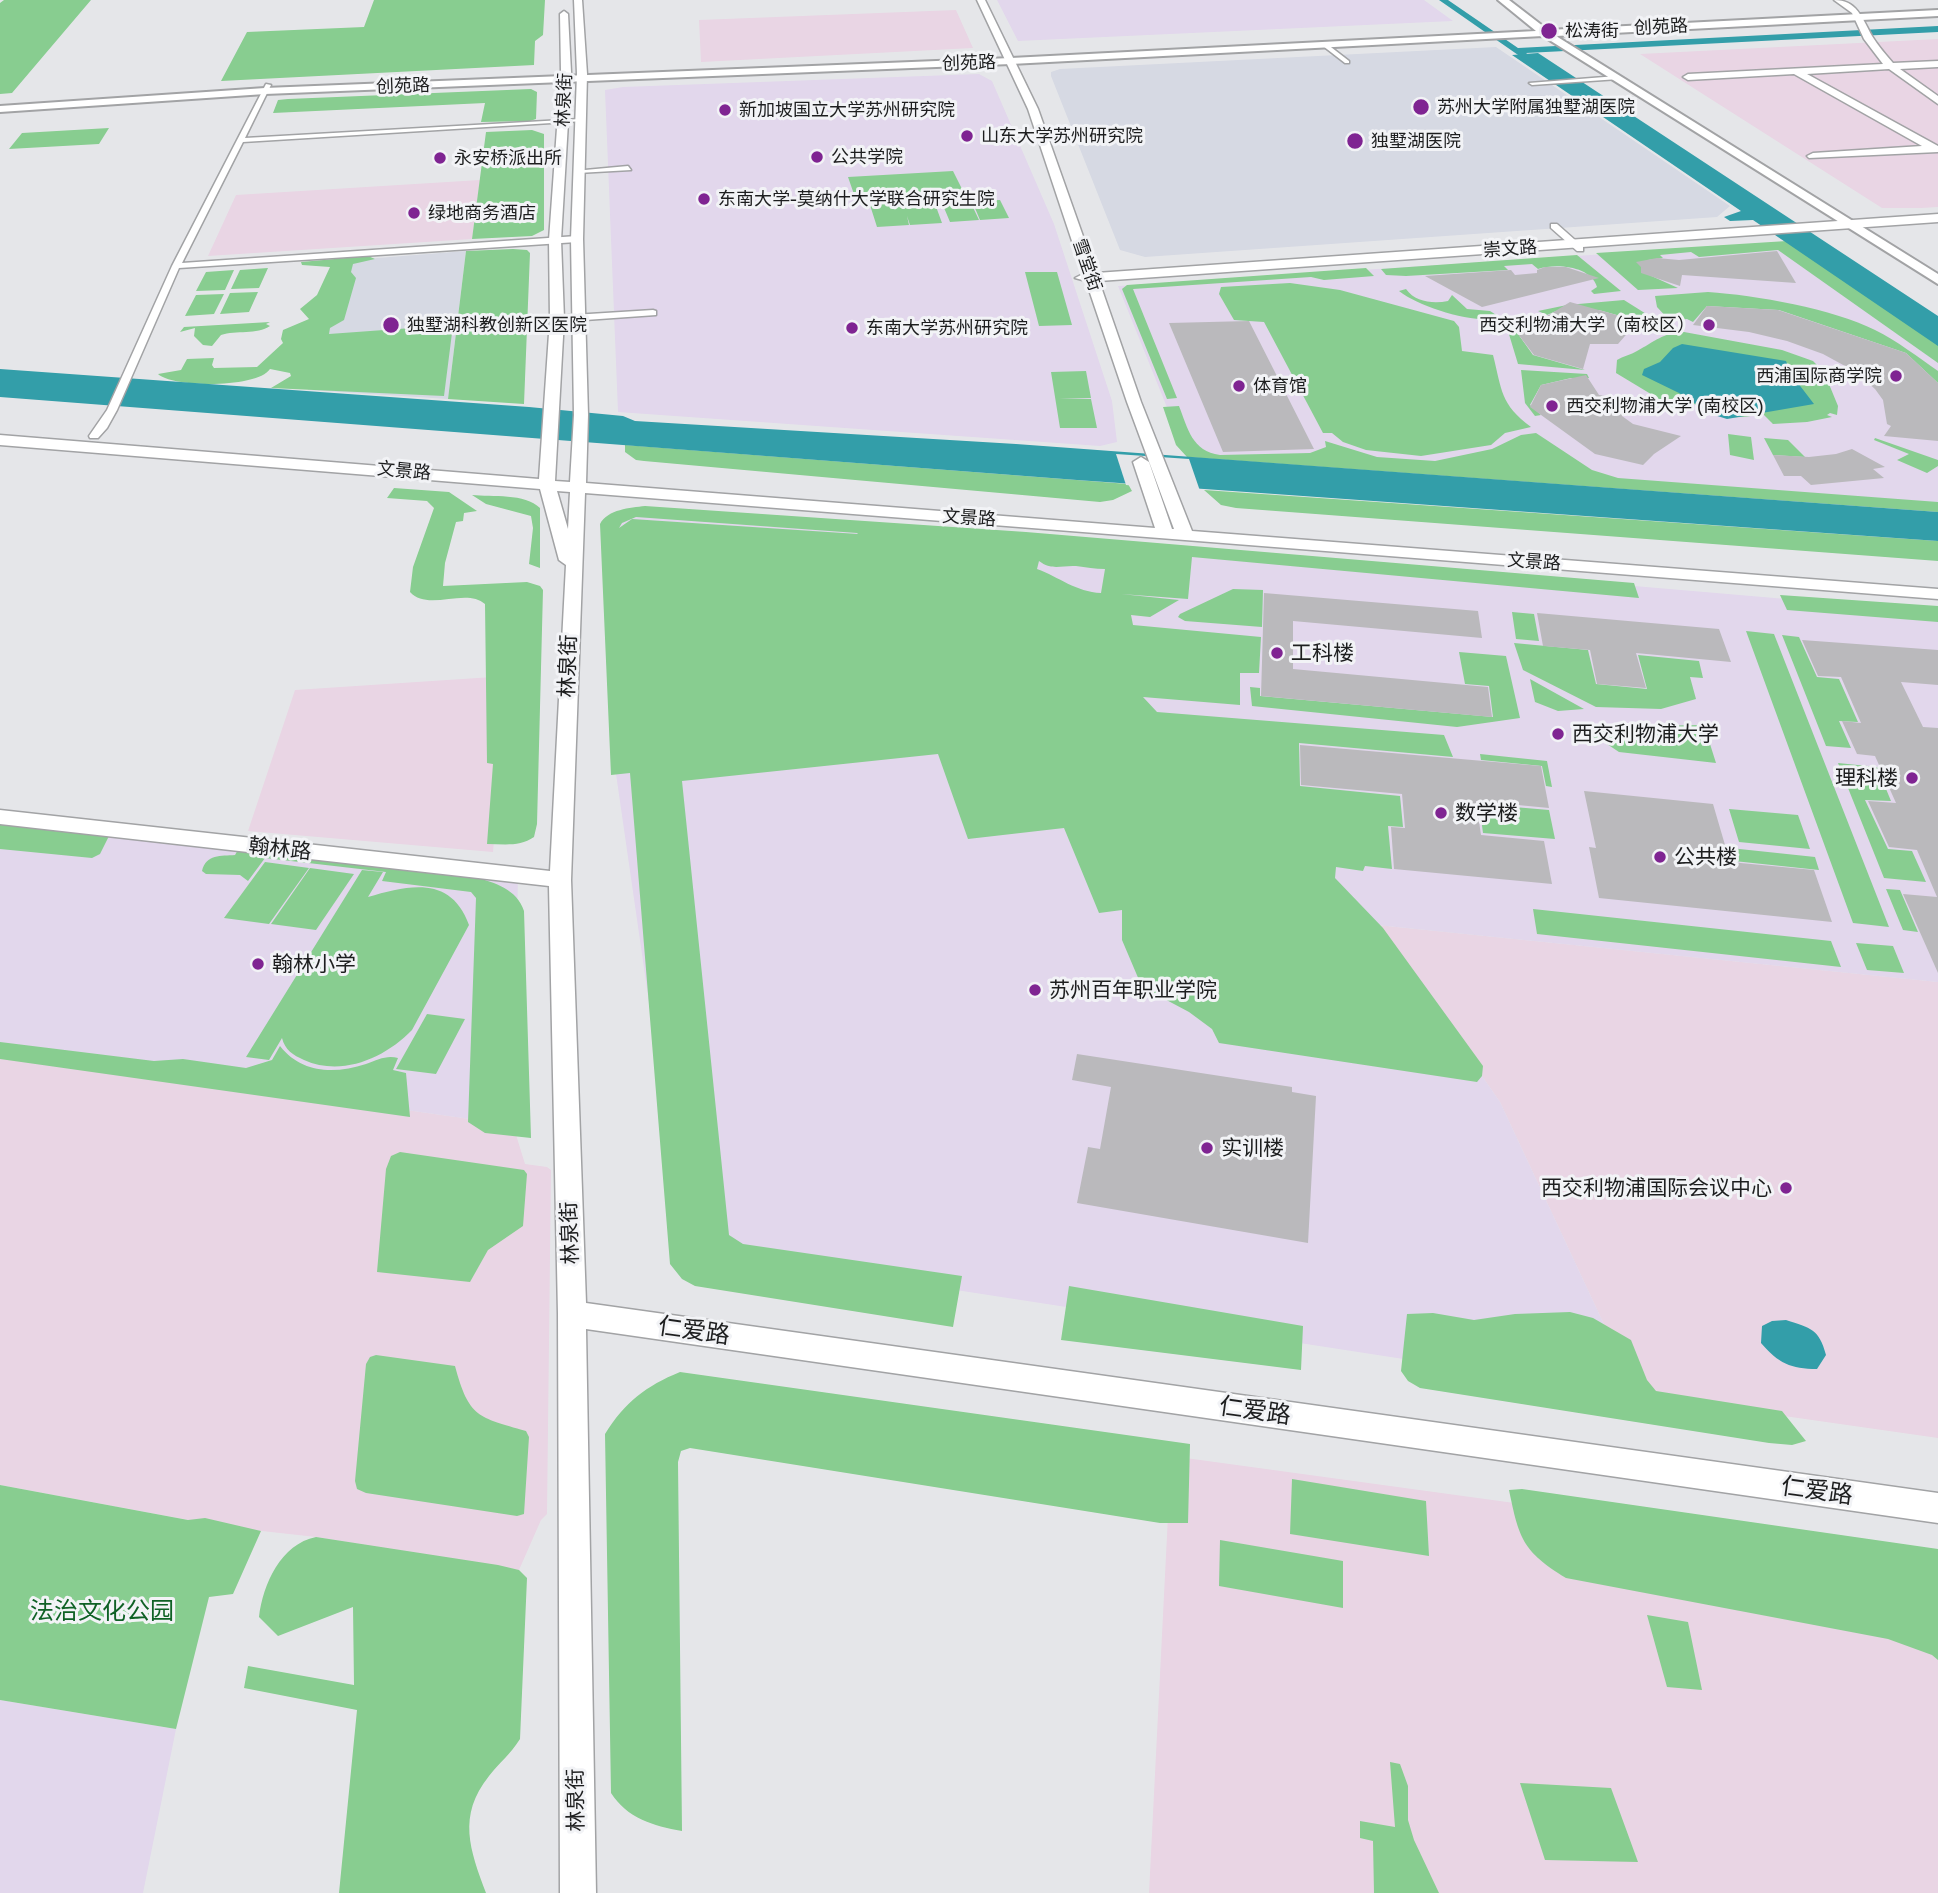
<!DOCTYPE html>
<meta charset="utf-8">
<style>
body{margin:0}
canvas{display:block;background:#e5e6e9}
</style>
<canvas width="1938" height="1893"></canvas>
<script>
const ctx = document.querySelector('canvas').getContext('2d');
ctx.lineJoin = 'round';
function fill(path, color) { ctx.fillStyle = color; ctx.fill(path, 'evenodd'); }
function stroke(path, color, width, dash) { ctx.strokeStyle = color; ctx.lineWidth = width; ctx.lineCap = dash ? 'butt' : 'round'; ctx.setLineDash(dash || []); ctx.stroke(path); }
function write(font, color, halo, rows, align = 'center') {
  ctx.font = font + ' "Golos Text","Noto Sans SC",sans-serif'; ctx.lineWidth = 6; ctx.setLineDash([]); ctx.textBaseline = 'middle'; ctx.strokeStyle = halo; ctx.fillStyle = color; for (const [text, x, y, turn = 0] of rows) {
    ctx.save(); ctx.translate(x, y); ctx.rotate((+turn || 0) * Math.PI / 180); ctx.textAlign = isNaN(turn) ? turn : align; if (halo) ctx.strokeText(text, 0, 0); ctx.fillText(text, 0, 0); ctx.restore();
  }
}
fill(new Path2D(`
 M956 10 973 48 701 62 699 20Z
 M1938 39V207L1921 208H1882L1640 54Z
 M480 180 472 239 208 256 236 195Z
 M508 676 493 852 248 831 295 690Z
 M1377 925 1938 982V1438L1637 1395 1500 1102Z
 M0 1053 513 1125 525 1164 547 1167 551 1170 547 1514 541 1520 519 1570 316 1537 226 1527 0 1485Z
 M1171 1456 1938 1561V1893H1149Z`), '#e9d5e4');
fill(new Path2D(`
 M1496 47 1730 206 1717 217 1145 257 1120 250 1051 76V72L1060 69Z
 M466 251 448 399 308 390 340 261Z`), '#d6d9e3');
fill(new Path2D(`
 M997 0H1424L1453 21 1018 41Z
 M979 74 992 81 1054 224 1112 401 1117 442 1100 446 618 412 605 90 623 87Z
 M1774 243 1938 356V512L1187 457 1118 286Z
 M636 507 1062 537 1938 612V982L1377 925 1500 1102 1637 1395 729 1255 677 1197 614 760 602 521Z
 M0 819 518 875 513 1125 0 1053Z
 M0 1700 176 1729 143 1893H0Z`), '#e2d7ec');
fill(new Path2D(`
 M4 0H91L12 93 0 94V3Z
 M374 0H545L543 35 535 41 534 65 221 81 247 32 364 27Z
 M531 89 537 92 536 119 530 121 481 122 485 103 273 113 278 100 288 99Z
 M109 128 99 144 9 149 22 133Z
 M532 130 544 134V230L532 236 472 239 486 132Z
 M953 171 964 193 856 200 848 177Z
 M1000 200 1009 218 980 220 972 201Z
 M934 201 942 223 910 225 907 216 909 225 877 227 870 205Z
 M970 201 979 220 950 222 942 203Z
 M1787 241 1938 344V363L1778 250 1699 257 1691 252 1660 255 1663 258 1648 260 1647 274 1678 288 1638 290 1596 253Z
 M513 249 527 250 530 253 524 404 448 399 466 251Z
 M1577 255 1621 291 1594 294 1591 291 1597 287C1591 266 1556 263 1538 269L1532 264 1504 266 1508 270 1406 276 1386 275 1381 269Z
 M368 256 375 259 353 264 351 272 356 278 344 320 330 328 329 334 453 325 444 396 271 388 291 376 290 373 270 369C258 388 173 388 158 374L181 370 187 359 214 358 212 365 214 368 257 367 283 343 281 339 283 330 309 319 300 309 317 295 330 267 302 265 301 262Z
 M268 268 259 288 231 289 240 270Z
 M1366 268 1374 276 1324 280 1311 277 1133 289 1177 398 1167 399 1122 289 1127 285Z
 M234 270 225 290 196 291 206 272Z
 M1025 272H1057L1072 325 1039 326Z
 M1290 283 1340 290 1454 321 1459 327 1462 351 1493 355C1502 390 1500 404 1531 427L1505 433 1491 445 1421 456 1366 450 1343 442 1332 433H1323L1264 322 1234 320 1219 294 1221 287Z
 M1406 289C1415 302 1433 304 1448 301L1452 295 1467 309 1490 311 1501 318C1474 324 1421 308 1399 291Z
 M258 292 249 312 220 314 230 293Z
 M1708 292C1755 295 1834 309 1875 330 1897 341 1918 357 1938 371V383L1906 353 1779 310 1707 306 1693 322 1687 319 1670 321 1657 307 1655 296Z
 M224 294 214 314 185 316 196 295Z
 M1624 300 1659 322 1641 324 1631 319 1599 310 1556 311 1547 315 1538 311 1567 305Z
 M270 322 266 324 270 326C257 335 236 330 221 335L212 346 203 345 194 336 195 328 180 332 184 327Z
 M1511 329 1520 332 1518 334 1533 355 1585 370 1518 364 1508 331Z
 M1684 332 1782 350 1813 361 1824 372 1838 406 1837 415 1830 413 1827 415 1832 417 1807 422 1773 424 1763 414C1728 420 1719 419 1689 401L1674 408 1616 373 1617 360C1623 356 1631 355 1637 351 1654 342 1664 332 1684 332Z
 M1521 370 1587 374 1589 378H1571L1541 385 1530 405 1541 415 1535 416 1525 403Z
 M1086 371 1091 398 1059 399H1091L1097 428H1060L1051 372Z
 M1179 406C1188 429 1192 451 1220 455L1310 453 1326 447 1325 441 1377 457 1435 461 1492 449 1521 435 1536 433 1592 470 1618 478 1938 502V512L1187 457 1176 445 1163 407Z
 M1728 434 1751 437 1754 460 1730 455Z
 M1764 438 1788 440 1805 457 1773 455Z
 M1875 438 1938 460V466L1927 473 1897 460 1909 454 1874 440Z
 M625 445 1128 484 1132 491 1113 500 1100 502 644 461 636 460 625 452Z
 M394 488 449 492 477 511 464 513 463 521 456 522 445 563 443 586 527 582 540 586 543 590 537 824 534 837C520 847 504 844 487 844L493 764 487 763 485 604C466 587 428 612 410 592L413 567 434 508 427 501 387 498Z
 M1204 490 1938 541V561L1236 508 1221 505Z
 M472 495C492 497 525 493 540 508V568L529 564 533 528 531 516 486 504Z
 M645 506 1026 532 1634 583 1639 598 1192 557 1188 599 1121 594 1179 600 1150 617 1131 615 1133 625 1261 637 1259 673H1240V705L1143 697 1157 712 1444 735 1453 757 1299 743 1300 786 1400 796 1403 827 1388 826 1392 869 1365 866 1363 871 1336 867 1335 878 1383 928 1483 1066 1482 1076 1477 1082 1219 1043 1212 1029 1189 1012 1142 987 1122 940V910L1099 913 1064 828 968 839 938 754 682 781 729 1235 743 1244 962 1276 953 1327 695 1286 682 1279 670 1264 630 773 611 775 600 524C608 509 630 508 645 506ZM636 517 857 533 858 534 632 519 619 528 622 523ZM1039 561C1052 571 1062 565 1076 566 1086 567 1095 569 1105 569L1101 593C1076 592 1059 577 1037 569Z
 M1233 589 1263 590 1262 627 1185 621 1178 617 1180 614Z
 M1780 595 1938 606V622L1787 610Z
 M1512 612 1534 614 1539 641 1516 639Z
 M1746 631 1774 634 1889 927 1853 923Z
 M1782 635 1799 637 1817 677 1839 679 1858 722 1839 721 1851 748 1826 746Z
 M1514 643 1588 650 1596 684 1647 689 1638 655 1699 661 1703 678 1690 677 1696 699 1661 709 1596 707 1523 670Z
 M1459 652 1506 656 1520 718 1457 727 1252 706 1250 687 1260 688V696L1493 717 1489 686 1465 684Z
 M1530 679 1584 709 1558 711 1535 702Z
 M1704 725 1716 763 1619 752 1598 738 1584 736 1579 727Z
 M1480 754 1547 761 1552 787 1546 786 1542 766 1481 760Z
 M1838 763 1877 767 1891 801 1865 800 1888 849 1912 851 1926 882 1884 878Z
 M1479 804 1549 810 1555 839 1483 833Z
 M1729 809 1798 815 1810 849 1739 842Z
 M0 821 109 836 100 854 92 858 0 849Z
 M239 848 475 877C495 883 517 889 524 911L531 1138 485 1133 468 1122 476 898 471 892 382 881 386 872 265 858 248 881 240 875 206 874 202 871C206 854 221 856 235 855Z
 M1730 848 1815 857 1819 870 1734 861Z
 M265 862 309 868 269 924 224 918Z
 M310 868 354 874 316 930 271 924Z
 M362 870 383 872 368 897C409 885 451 875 469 925L412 1030C385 1058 342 1077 304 1060 293 1055 285 1050 282 1038L269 1060 246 1057Z
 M1886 889 1900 890 1918 932 1903 930Z
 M1533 909 1831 941 1841 967 1537 934Z
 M1856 943 1893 946 1904 973 1867 970Z
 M427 1014 465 1019 436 1074 396 1069Z
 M0 1042 154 1061 183 1059 246 1068 272 1060 280 1046C302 1074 335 1074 366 1064 378 1060 386 1055 398 1058L393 1070 406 1073 410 1117 0 1059Z
 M400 1152 524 1170 527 1174 523 1226 488 1250 470 1282 377 1272 386 1169 391 1156Z
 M1069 1286 1303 1326 1301 1370 1061 1340Z
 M1570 1312 1593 1318 1631 1340 1647 1380 1656 1391 1782 1411 1806 1441 1792 1445 1769 1443 1420 1388 1408 1381 1401 1371 1407 1314 1433 1313 1474 1320 1515 1314Z
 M376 1355 455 1366C469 1418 478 1417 526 1431L529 1437 524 1514 517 1516 366 1493 357 1489 355 1481 366 1364 370 1357Z
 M680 1372 1190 1444 1188 1523H1160L690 1448 681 1451 678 1462 682 1831C653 1826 627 1818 611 1793L605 1434C625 1402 646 1386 680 1372Z
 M1292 1479 1426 1501 1429 1556 1290 1534Z
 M0 1485 188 1520 205 1518 261 1531 233 1594 209 1597 176 1729 0 1700Z
 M1522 1489 1938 1549V1660L1932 1655 1888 1639 1566 1578C1522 1551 1519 1538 1509 1490Z
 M316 1537 498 1565 519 1570 527 1578 520 1739C510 1755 500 1762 489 1776 457 1816 470 1850 486 1893H339L357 1710 244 1688 248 1666 354 1685 353 1607 278 1636 259 1617C263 1584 281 1544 316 1537Z
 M1220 1540 1343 1561V1608L1219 1586Z
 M1647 1615 1688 1622 1702 1690 1667 1687Z
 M1390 1762 1400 1764 1408 1786V1820L1414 1840 1439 1893H1374L1373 1841 1360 1838V1821L1395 1827Z
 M1520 1783 1611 1788 1638 1862 1545 1860Z`), '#88cd90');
fill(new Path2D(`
 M1538 53 1938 316V346L1753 220 1730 221 1724 217 1741 211 1512 55Z
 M1682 344 1786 361 1791 374 1814 404 1727 419 1711 414 1679 393 1642 375 1644 369 1660 362 1673 348Z
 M0 369 529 407 623 416 635 421 1016 444 1938 512V541L1077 480 0 397Z
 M1786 1320C1811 1328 1819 1329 1826 1355L1817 1369C1791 1369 1778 1363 1761 1343L1762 1326 1772 1321Z`), '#339ea9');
fill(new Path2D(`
 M1116 454 1189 459 1200 491 1126 485Z`), '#e5e6e9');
fill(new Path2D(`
 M1439 0H1448L1518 48 1938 26V32L1526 53 1547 68V72L1544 73Z`), '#339ea9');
fill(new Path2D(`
 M1777 251 1796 283 1682 275 1680 286 1641 273V267L1636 262 1657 258 1679 260Z
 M1545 267H1566L1599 278 1482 307 1425 276 1511 270 1515 275 1537 273V270Z
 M1570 302 1638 321 1618 344H1590L1583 369 1534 355 1518 334Z
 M1707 306 1778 310 1906 353 1938 383V441L1884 436 1891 426 1887 424 1883 400 1875 389 1856 372 1823 354 1787 341 1749 332 1693 325Z
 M1249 321 1314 449 1223 452 1169 323Z
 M1586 375 1599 395 1612 397 1622 404V416L1633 424 1681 436 1654 454 1643 465 1595 454 1530 407 1541 385Z
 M1852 449 1885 467 1873 469 1884 478 1811 485 1801 476H1784L1773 455 1809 457 1836 454Z
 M1264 593 1478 611 1482 638 1293 621V669L1488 687 1492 717 1261 696Z
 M1537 613 1719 629 1731 662 1636 653 1646 688 1597 684 1590 650 1543 646Z
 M1802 640 1938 650V685L1901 682 1923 727 1938 728V973L1903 894 1937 897 1917 850 1889 847 1868 801 1896 803 1875 756 1857 754 1842 721 1861 723 1841 677 1818 676Z
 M1300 745 1541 766 1549 808 1476 801 1481 835 1544 841 1552 884 1394 869 1391 827 1405 828 1402 794 1301 785Z
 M1584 791 1713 804 1730 862 1814 870 1832 922 1599 898 1589 847 1596 848Z
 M1077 1054 1292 1087V1092L1316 1096 1308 1243 1077 1203 1088 1147 1100 1149 1111 1087 1072 1080Z`), '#bab9bc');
const street = new Path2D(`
 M1323 44H1327L1349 61V63H1345L1323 46Z
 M1617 76 1619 79 1532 85 1529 83Z
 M266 84 271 85 245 138 580 119 584 121 243 142 182 263 577 236 581 239 577 242 179 268 117 410 107 428 98 438H90L89 436 107 410 172 266Z
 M628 166 631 170 578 173 574 171Z
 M1551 224H1557L1583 247V251H1577L1551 228Z
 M653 310 656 311V315L557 322 552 319 557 316Z`);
const secondary = new Path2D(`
 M574 0H582L587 74 583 239 588 415 586 483 1155 528 1133 462 1141 457 1149 462 1172 529H1174L1127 402 1086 281 1075 278 1083 274 1028 109 977 0H985L1038 109 1096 273 1938 214V222L1099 281 1141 402 1192 531 1938 589V599L585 493 571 880 586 1303 1938 1493V1523L586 1329 596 1893H560L558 1314 549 886 0 824V810L550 871 566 565 559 560 540 489 0 445V435L539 479 550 319 549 240 561 72 560 14 564 11 568 14 571 72 561 240 564 319 555 481 570 482 574 415 571 239 577 74ZM557 491 570 492 568 529Z
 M1834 0C1857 0 1862 18 1872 36 1878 46 1886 55 1893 63L1938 61V67L1900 69 1938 96V104L1889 69 1807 74 1938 146V152L1809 158 1807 156 1813 153 1922 146 1794 74 1688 80 1683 77 1688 74 1883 64 1864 39 1852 13Z`);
const primary = new Path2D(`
 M1498 0H1509L1548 30 1938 10V16L1556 36 1938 274V284L1543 36 1011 64 265 94 0 112V106L265 88 1011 58 1536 31Z`);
stroke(street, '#a2a3a5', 3);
stroke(secondary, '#a2a3a5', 3);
stroke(primary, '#a2a3a5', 4);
fill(street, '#fff');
fill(secondary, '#fff');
fill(primary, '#fff');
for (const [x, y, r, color] of [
 [1549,31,9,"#7f2492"],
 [1421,107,9,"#7f2492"],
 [725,110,7,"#7f2492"],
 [967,136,7,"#7f2492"],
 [1355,141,9,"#7f2492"],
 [817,157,7,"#7f2492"],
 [440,158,7,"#7f2492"],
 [704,199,7,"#7f2492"],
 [414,213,7,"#7f2492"],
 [391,325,9,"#7f2492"],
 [1709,325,7,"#7f2492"],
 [852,328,7,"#7f2492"],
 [1896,376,7,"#7f2492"],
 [1239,386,7,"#7f2492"],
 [1552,406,7,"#7f2492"],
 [1277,653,7,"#7f2492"],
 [1558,734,7,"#7f2492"],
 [1912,778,7,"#7f2492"],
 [1441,813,7,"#7f2492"],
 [1660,857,7,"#7f2492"],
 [258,964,7,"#7f2492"],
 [1035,990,7,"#7f2492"],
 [1207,1148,7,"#7f2492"],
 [1786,1188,7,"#7f2492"]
]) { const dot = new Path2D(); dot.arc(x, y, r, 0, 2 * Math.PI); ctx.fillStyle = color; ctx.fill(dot); stroke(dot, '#f2f3f6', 2.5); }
write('18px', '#1d1e1f', '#f2f3f6', [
 ["创苑路",1661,27,-3],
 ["创苑路",969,63,-2],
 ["创苑路",403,86,-2],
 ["林泉街",564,100,-87],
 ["崇文路",1510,249,-4],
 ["雪堂街",1087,265,71],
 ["文景路",404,471,5],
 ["文景路",969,518,4],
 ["文景路",1534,562,4]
]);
write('18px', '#1d1e1f', '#f2f3f6', [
 ["松涛街",1565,31],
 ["苏州大学附属独墅湖医院",1437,107],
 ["新加坡国立大学苏州研究院",739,110],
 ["山东大学苏州研究院",981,136],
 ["独墅湖医院",1371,141],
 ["公共学院",831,157],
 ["永安桥派出所",454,158],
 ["东南大学-莫纳什大学联合研究生院",718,199],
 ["绿地商务酒店",428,213],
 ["独墅湖科教创新区医院",407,325],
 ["西交利物浦大学（南校区）",1695,325,"right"],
 ["东南大学苏州研究院",866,328],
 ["西浦国际商学院",1882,376,"right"],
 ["体育馆",1253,386],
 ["西交利物浦大学 (南校区)",1566,406]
], 'left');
write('21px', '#1d1e1f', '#f2f3f6', [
 ["工科楼",1291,653],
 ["西交利物浦大学",1572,734],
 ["理科楼",1898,778,"right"],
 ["数学楼",1455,813],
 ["公共楼",1674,857],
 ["翰林小学",272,964],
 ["苏州百年职业学院",1049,990],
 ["实训楼",1221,1148],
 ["西交利物浦国际会议中心",1772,1188,"right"]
], 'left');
write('21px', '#1d1e1f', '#f2f3f6', [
 ["林泉街",568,666,-88],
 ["翰林路",280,849,6],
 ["林泉街",570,1233,-92],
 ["林泉街",576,1800,-91]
]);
write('24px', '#1d1e1f', '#f2f3f6', [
 ["仁爱路",694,1331,8],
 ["仁爱路",1255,1411,8],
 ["仁爱路",1817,1491,8]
]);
write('24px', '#0f6125', '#f2f3f6', [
 ["法治文化公园",102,1611]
]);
</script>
